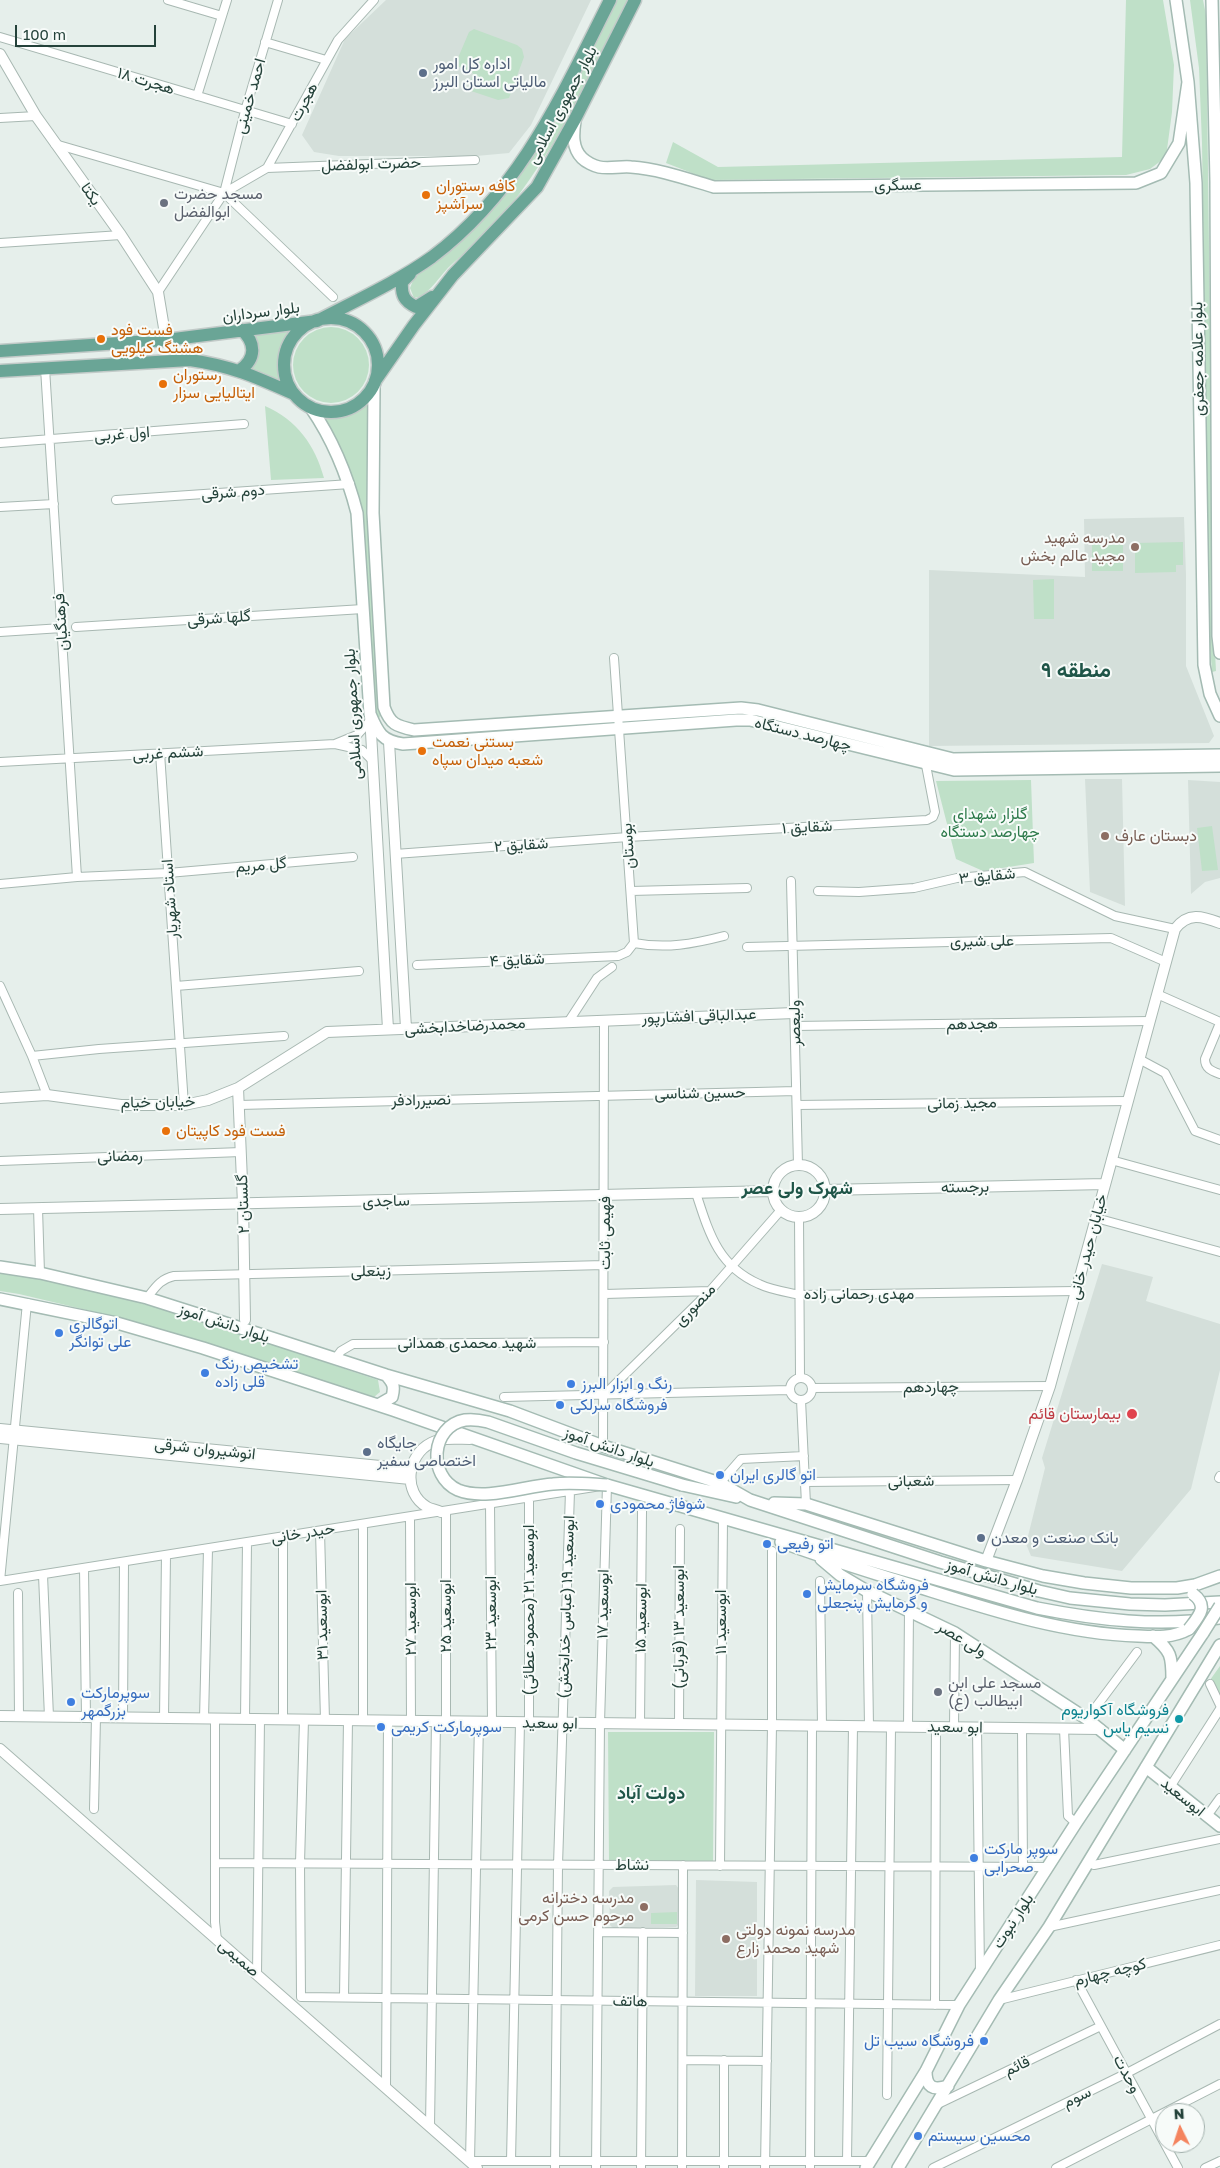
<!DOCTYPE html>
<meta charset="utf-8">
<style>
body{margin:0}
#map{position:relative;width:1220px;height:2168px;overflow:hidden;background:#e6efeb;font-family:"Golos Text",sans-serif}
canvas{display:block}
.north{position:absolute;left:1155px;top:2103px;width:50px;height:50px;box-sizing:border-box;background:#f7fbf9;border:1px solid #a3b1ad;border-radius:50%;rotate:356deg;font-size:14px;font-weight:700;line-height:20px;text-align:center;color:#24423a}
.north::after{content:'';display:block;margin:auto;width:18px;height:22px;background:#f4845f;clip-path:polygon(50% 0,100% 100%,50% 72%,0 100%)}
.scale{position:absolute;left:15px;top:25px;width:141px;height:22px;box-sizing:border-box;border:2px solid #24423a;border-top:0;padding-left:6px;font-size:15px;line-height:18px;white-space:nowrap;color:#24423a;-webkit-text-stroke:4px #f7fbf9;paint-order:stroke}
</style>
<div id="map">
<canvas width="1220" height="2168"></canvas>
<div class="north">N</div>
<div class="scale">100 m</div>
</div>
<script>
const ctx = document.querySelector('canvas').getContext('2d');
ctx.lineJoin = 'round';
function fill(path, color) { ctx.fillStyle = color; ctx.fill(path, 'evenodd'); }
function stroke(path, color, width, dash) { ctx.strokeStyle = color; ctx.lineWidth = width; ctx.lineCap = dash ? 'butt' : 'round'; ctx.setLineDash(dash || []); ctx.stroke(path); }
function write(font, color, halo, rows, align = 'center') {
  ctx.font = font + ' "Golos Text",Vazirmatn,sans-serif'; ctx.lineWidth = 4; ctx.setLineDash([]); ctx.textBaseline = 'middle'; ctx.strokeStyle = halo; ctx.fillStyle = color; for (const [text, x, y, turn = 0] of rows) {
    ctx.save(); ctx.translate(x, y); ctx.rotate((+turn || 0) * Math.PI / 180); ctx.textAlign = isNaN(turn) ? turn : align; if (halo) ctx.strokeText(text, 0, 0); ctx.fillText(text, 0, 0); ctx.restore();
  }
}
fill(new Path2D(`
 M386 0H591L531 125 509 153 476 156H339L314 152 302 135 345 39Z
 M1184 517 1186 575V666L1214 736 1209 743 929 746V570L1085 577 1084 519Z
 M1085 779H1122L1125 906 1090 892Z
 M1188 780 1220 782V878L1205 882 1191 894Z
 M1102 1264 1153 1277 1146 1301 1220 1324V1370L1191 1489 1122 1571 1031 1556 1026 1544 1045 1468 1042 1458Z
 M696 1880 757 1882V1996H695Z
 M676 1885 679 1889V1924L676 1927 613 1928 610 1925 609 1891 613 1887Z`), '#d4dfda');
fill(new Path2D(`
 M617 0H629C587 83 550 163 487 234 476 246 462 254 450 266 440 275 428 297 414 298L410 288 414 278 473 229 508 192 561 114Z
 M1126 0H1163L1174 65 1172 112 1166 157 1150 169 1126 175 710 180 666 163 673 142 718 167 1122 157Z
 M1190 0H1203L1206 15 1214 634 1216 671 1212 672 1209 631 1202 143 1199 68Z
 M474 29 517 45 522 49 524 57 509 98 498 100 468 90 473 73 455 65 469 32Z
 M293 365a38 38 0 1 1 76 0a38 38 0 1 1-76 0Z
 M297 327C278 343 279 365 286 387L247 370 248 332Z
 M370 396 381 713 377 725 372 713 361 513 320 415C340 418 357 411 370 396Z
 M265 406C297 420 315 445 324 478L271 480Z
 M1183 542V565H1176V572L1135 573V543Z
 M1092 544H1123V571H1108V567V571H1092Z
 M1054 579V619H1034L1033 580Z
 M1031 780 1034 863 983 871 956 859 936 781Z
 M1212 826 1218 870 1202 871 1197 828Z
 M0 1273C130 1291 254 1339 378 1380L380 1392 374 1397 116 1317 19 1294 0 1291Z
 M1220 1666V1698L1210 1680Z
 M608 1732H714L713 1862H609Z
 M677 1912V1924H651V1913Z`), '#bfe0c8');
const minor = new Path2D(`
 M168 0 222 16
 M0 37 292 124
 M265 42 326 60
 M197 96 227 0
 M0 118 36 116
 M55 144 224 193 333 297
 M267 168 475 160
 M224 193 267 168 338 40 374 0
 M0 243 121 235
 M158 292 224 193 245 111 278 0
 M45 368 77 877
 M0 443 244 424
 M116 500 350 484
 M0 507 54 504
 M76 627 363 609
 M0 632 62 628
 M370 721 357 735 335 744 362 750 372 760
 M160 753 184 1105
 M0 762 335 744
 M395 854 628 837 927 820 933 817 935 812 925 760
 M791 881 798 1165
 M0 884 77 877 168 873 353 857
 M631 891 747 888
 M818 891 859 892 914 888 957 878 1025 872 1115 916 1175 929
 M634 943C666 949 693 944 724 936
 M747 947 1111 938 1166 962
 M417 965 618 956 627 952 634 943 614 658
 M0 986 32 1056 47 1095
 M176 986 359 971
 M1157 994 1220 1022
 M569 1021 597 978 612 967
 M1220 1023 1205 1059C1205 1069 1212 1071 1220 1074
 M795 1026 1150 1021
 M32 1056 99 1049 284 1036
 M1139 1059 1165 1073 1195 1131 1220 1140
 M239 1105 796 1091
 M797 1105 1128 1101
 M1111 1160 1220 1190
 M0 1161 241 1152
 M696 1193C709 1233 718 1266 759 1284 771 1290 787 1292 800 1295L1076 1291
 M38 1208 40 1273
 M799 1216 800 1378
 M1096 1218 1220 1252
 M605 1294 710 1291
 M147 1298C155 1288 160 1279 174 1276L604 1265
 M335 1359 341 1351 353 1344 604 1342
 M790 1389a11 11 0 1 1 22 0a11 11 0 1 1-22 0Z
 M812 1388 1050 1386
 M604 1395 710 1291 781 1210
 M504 1397 789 1390
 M801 1400 806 1504
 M603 1446 604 1020
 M1219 1478 1220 1476
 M805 1482 1017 1480
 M720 1483 741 1459 804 1456
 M490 1504 492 1722
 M410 1517 411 1721
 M363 1524V1721
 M320 1531 325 1720
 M283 1537V1720
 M84 1568 86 1717
 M43 1575 49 1717
 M0 1581 607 1485 600 1723 596 2168
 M0 1581 27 1303
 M820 1581 822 1726
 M867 1591 869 1727
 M18 1593 19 1717
 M1210 1684 1220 1705
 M123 1718 124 1562
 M164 1718 166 1555
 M204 1719 208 1549
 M215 1719V1922L217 1940
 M245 1719 247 1542
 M1087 1719 1137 1652
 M446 1722V1511
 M479 1722 470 2161H871
 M529 1723V1498
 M640 1724 642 1511
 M679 1724 680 1529
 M908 1727 909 1609
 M954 1728 955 1633
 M977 1728 980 1973
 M1022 1728 1023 1867
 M1064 1729 1068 1816 1076 1823
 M1170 1787 1220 1709
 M94 1809 96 1717
 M1207 1816 1220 1798
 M215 1863 1048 1867
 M1094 1865 1220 1839
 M720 1866 723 1519
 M1049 1927 1220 1890
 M600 1932 683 1933
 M257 1974 260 1719
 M1076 1980 1178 2168
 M301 1997 959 2005
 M301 1997 300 1863 304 1720
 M344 1997 348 1720
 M999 2000 1220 1945
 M935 2005 936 1727
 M683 2060 767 2061
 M386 2088 388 1721
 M887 2095 891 1727
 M936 2105 1101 2026
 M430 2126 436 1721
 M511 2161 520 1722
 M847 2161 853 1726
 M555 2168 558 1865 570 1491
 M641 2168 643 1932
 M682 2168 683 1865
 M724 2168V2060
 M765 2168 772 1725V1551
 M810 2168 812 1726
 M933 2168 1127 2073 1220 2024
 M1056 2168 1220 2084
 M1205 2168 1220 2161`);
const tertiary = new Path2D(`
 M0 54 36 116 121 235 158 292 166 340
 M370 715 388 1029
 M389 742 406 1028
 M238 1088 243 1204 245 1320
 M0 1098 47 1095 121 1105H184L208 1100 238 1088 327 1032 794 1013
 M773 1191a26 26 0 1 1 52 0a26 26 0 1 1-52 0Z
 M825 1190 1105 1184
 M0 1209 773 1191
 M0 1429 411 1469
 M0 1438 410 1479
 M441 1512C437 1510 431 1509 427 1507 402 1492 407 1455 431 1443 443 1437 457 1439 470 1439
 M986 1561 1017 1480 1050 1386 1175 929C1188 912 1202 916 1220 923
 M0 1716 1100 1729
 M0 1749 477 2168`);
const secondary = new Path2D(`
 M1176 0 1188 82 1196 183 1204 665 1210 694 1220 716
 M1212 0 1216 182 1218 636 1220 653
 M575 121C573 134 572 148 582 158 586 162 594 166 599 167 609 169 621 166 631 167 659 169 687 179 714 187L1136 183 1161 173 1179 143 1188 82
 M374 385 373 513 384 707C390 724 396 726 414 730L741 708 758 710 953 759 1220 755
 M311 408C333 440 347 474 357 513L370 714C378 733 382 741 403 744L736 720H750L954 770 1220 766
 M0 1267 40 1273 147 1298 213 1319 386 1375 510 1411 603 1446 720 1483 750 1500 940 1562 1039 1591 1070 1598 1130 1604 1165 1605 1220 1602
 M0 1299 117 1323 203 1348 393 1410 607 1485 1037 1608C1098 1620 1157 1627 1220 1618
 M378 1405 392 1397C395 1386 393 1383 386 1375
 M682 1485 736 1497
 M774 1503 806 1504 986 1561 1043 1576 1084 1583 1131 1588H1177L1195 1585 1220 1576
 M781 1542C816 1555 851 1566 886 1577 969 1602 1050 1633 1138 1636 1156 1637 1173 1638 1189 1629
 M821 1559 840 1575 867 1591 955 1633 1087 1719 1125 1750
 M1153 1636C1171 1651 1172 1656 1172 1679
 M1146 1767 1220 1826
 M926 2071C926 2087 933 2091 948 2086
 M866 2168 926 2071 959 2005 1076 1823 1203 1633
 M898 2168 999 2000 1049 1927 1220 1645`);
const primary = new Path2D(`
 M410 274 402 282C401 295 404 301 416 307L432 297
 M284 365a47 47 0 1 1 94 0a47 47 0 1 1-94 0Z
 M319 320C357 300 397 282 432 257 520 191 562 95 610 0
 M0 351 166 340 317 321
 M240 370C256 359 256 343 242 330
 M0 371 190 360C232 366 256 377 294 394
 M375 381 414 325 453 275 537 187 575 119 635 0`);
stroke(minor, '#a8b8b2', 10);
stroke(tertiary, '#a8b8b2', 12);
stroke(secondary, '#a4bbb3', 14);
stroke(primary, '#c2cac8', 15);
stroke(minor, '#fff', 8);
stroke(tertiary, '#fff', 10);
stroke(secondary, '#fff', 11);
stroke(primary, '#6aa596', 12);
const secondaryBridge = new Path2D(`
 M607 1485C589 1484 571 1482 553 1484 525 1486 485 1501 458 1490 427 1476 431 1426 465 1420 473 1419 480 1420 488 1422L576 1453 682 1485
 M1189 1629C1199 1616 1209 1606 1193 1594
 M1203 1633 1220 1606`);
stroke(secondaryBridge, '#a4bbb3', 14, []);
stroke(secondaryBridge, '#fff', 11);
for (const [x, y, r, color] of [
 [423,73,5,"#5c6f8a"],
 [426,195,5,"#e8710a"],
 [164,203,5,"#6b7280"],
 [101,339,5,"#e8710a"],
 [163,384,5,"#e8710a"],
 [1135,547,5,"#8d6e63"],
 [422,751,5,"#e8710a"],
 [1105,836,5,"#8d6e63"],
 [166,1131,5,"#e8710a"],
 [59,1333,5,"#3f7fe0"],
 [205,1373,5,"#3f7fe0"],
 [571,1384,5,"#3f7fe0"],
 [560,1405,5,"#3f7fe0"],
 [1132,1414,6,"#e0444e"],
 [367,1452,5,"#5c6f8a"],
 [720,1475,5,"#3f7fe0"],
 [600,1504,5,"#3f7fe0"],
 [981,1538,5,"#5c6f8a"],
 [767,1544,5,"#3f7fe0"],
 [807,1594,5,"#3f7fe0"],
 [938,1692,5,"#6b7280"],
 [71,1702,5,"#3f7fe0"],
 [1179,1719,5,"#0f9aa8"],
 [381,1727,5,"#3f7fe0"],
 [974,1858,5,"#3f7fe0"],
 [644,1907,5,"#8d6e63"],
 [726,1939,5,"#8d6e63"],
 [984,2041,5,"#3f7fe0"],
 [918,2136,5,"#3f7fe0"]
]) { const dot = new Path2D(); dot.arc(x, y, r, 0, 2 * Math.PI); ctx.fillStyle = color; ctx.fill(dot); stroke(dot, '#f7fbf9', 2); }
write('16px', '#4e5e75', '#f7fbf9', [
 ["اداره کل امور",433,64],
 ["مالیاتی استان البرز",433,82],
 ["جایگاه",377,1443],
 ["اختصاصی سفیر",377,1461],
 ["بانک صنعت و معدن",991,1538]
], 'left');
write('16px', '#24423a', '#f7fbf9', [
 ["هجرت ۱۸",146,81,17],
 ["احمد خمینی",250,96,-74],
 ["هجرت",304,102,-62],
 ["بلوار جمهوری اسلامی",562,105,-62],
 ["حضرت ابولفضل",371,164,-2],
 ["عسگری",898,185,-1],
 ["یکتا",91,194,54],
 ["بلوار سرداران",261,312,-7],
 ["بلوار علامه جعفری",1198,359,-91],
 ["اول غربی",122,434,-4],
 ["دوم شرقی",233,492,-4],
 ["گلها شرقی",219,618,-4],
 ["فرهنگیان",61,622,-94],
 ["بلوار جمهوری اسلامی",353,714,-93],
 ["چهارصد دستگاه",803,734,14],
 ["ششم غربی",168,753,-3],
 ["شقایق ۱",807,827,-3],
 ["شقایق ۲",521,845,-4],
 ["بوستان",628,846,-94],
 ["گل مریم",261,865,-5],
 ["شقایق ۳",987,876,-6],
 ["استاد شهریار",170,899,-94],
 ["علی شیری",982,941,-1],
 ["شقایق ۴",517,960,-3],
 ["عبدالباقی افشارپور",699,1016,-2],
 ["ولیعصر",795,1023,-91],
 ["هجدهم",972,1024,-1],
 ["محمدرضاخدابخشی",465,1026,-3],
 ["حسین شناسی",700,1093,-1],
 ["نصیررادفر",421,1100,-1],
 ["خیابان خیام",158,1102,-1],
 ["مجید زمانی",962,1103,-1],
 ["رمضانی",120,1156,-2],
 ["برجسته",965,1187,-1],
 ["ساجدی",386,1201,-1],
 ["گلستان ۲",243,1204,-92],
 ["فهیمی ثابت",605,1233,-90],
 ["خیابان حیدر خانی",1088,1247,-75],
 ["زینعلی",371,1271,-1],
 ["مهدی رحمانی زاده",859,1294],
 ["منصوری",695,1305,-46],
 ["بلوار دانش آموز",224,1323,18],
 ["شهید محمدی همدانی",467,1343],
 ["چهاردهم",931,1387,-1],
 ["بلوار دانش آموز",609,1447,19],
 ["انوشیروان شرقی",205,1449,6],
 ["شعبانی",911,1481,-1],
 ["حیدر خانی",303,1533,-9],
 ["بلوار دانش آموز",992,1577,16],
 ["ابوسعید ۱۷",603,1604,-89],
 ["ابوسعید ۱۹ (عباس خدابخش)",566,1607,-88],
 ["ابوسعید ۲۱ (محمود عطائی)",529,1610,-90],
 ["ابوسعید ۲۳",491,1613,-90],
 ["ابوسعید ۲۵",446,1616,-90],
 ["ابوسعید ۱۵",641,1618,-89],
 ["ابوسعید ۲۷",411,1619,-90],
 ["ابوسعید ۱۱",721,1622,-90],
 ["ابوسعید ۳۱",322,1625,-91],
 ["ابوسعید ۱۳ (قربانی)",679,1627,-90],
 ["ولی عصر",962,1639,31],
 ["ابو سعید",550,1723,1],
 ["ابو سعید",955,1727,1],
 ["ابوسعید",1183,1797,39],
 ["نشاط",632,1865],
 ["بلوار نبوت",1013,1921,-57],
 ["صمیمی",239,1958,41],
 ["کوچه چهارم",1110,1972,-14],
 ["هاتف",630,2001,1],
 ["قائم",1017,2066,-26],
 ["وحدت",1127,2074,62],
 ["سوم",1077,2097,-26]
]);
write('16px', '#c56008', '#f7fbf9', [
 ["کافه رستوران",436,186],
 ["سرآشپز",436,204],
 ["فست فود",111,330],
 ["هشتگ کیلویی",111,348],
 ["رستوران",173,375],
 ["ایتالیایی سزار",173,393],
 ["بستنی نعمت",432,742],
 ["شعبه میدان سپاه",432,760],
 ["فست فود کاپیتان",176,1131]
], 'left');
write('16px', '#5b616d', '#f7fbf9', [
 ["مسجد حضرت",174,194],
 ["ابوالفضل",174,212],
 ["مسجد علی ابن",948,1683],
 ["ابیطالب (ع)",948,1701]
], 'left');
write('16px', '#785e54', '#f7fbf9', [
 ["مدرسه شهید",1125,538],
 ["مجید عالم بخش",1125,556],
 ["دبستان عارف",1115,836,"left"],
 ["مدرسه دخترانه",634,1898],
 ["مرحوم حسن کرمی",634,1916],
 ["مدرسه نمونه دولتی",736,1930,"left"],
 ["شهید محمد زارع",736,1948,"left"]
], 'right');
write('16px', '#2d7a4b', '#f7fbf9', [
 ["گلزار شهدای",990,814],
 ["چهارصد دستگاه",990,832]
]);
write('16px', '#366cbe', '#f7fbf9', [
 ["اتوگالری",69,1324],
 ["علی توانگر",69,1342],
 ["تشخیص رنگ",215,1364],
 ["قلی زاده",215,1382],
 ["رنگ و ابزار البرز",581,1384],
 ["فروشگاه سرلکی",570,1405],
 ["اتو گالری ایران",730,1475],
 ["شوفاژ محمودی",610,1504],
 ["اتو رفیعی",777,1544],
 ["فروشگاه سرمایش",817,1585],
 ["و گرمایش پنجعلی",817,1603],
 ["سوپرمارکت",81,1693],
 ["بزرگمهر",81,1711],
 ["سوپرمارکت کریمی",391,1727],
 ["سوپر مارکت",984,1849],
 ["صحرابی",984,1867],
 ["فروشگاه سیب تل",974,2041,"right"],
 ["محسین سیستم",928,2136]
], 'left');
write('16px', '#be3a42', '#f7fbf9', [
 ["بیمارستان قائم",1121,1414]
], 'right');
write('16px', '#0d838f', '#f7fbf9', [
 ["فروشگاه آکواریوم",1169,1710],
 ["نسیم یاس",1169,1728]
], 'right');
write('bold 18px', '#1f5548', '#f7fbf9', [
 ["شهرک ولی عصر",797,1188],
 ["دولت آباد",651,1793]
]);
write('bold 21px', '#1f5548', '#f7fbf9', [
 ["منطقه ۹",1076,670]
]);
</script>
